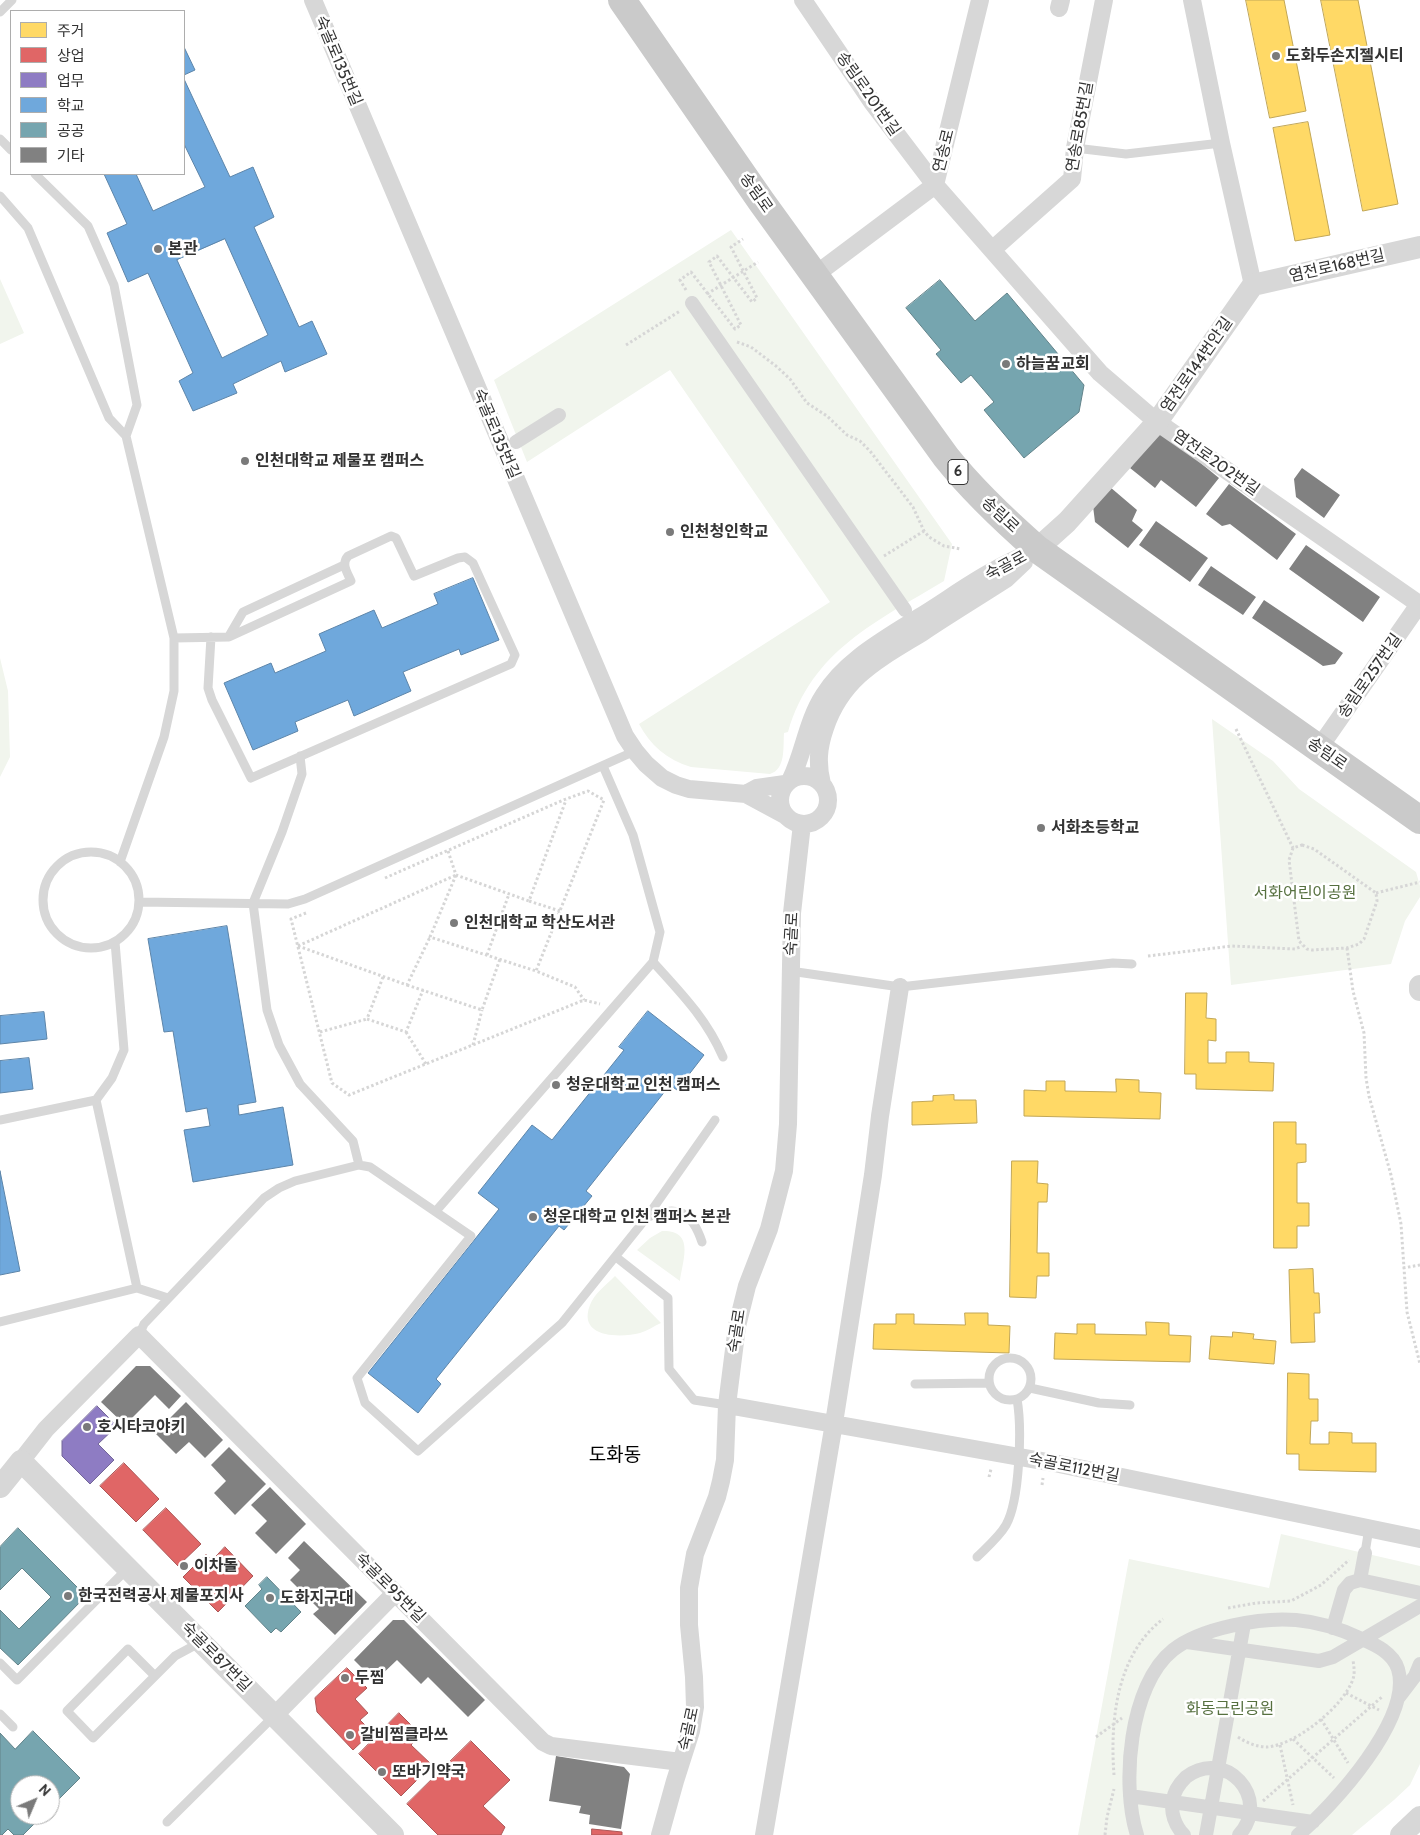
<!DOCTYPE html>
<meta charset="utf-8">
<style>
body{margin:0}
#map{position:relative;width:1420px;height:1835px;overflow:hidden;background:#fff;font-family:Cabin,"Noto Sans KR",sans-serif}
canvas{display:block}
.legend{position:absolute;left:10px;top:10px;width:175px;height:165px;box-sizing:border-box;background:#fff;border:1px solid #adadad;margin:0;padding:6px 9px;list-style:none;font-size:15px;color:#333}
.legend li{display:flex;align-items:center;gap:10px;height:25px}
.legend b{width:25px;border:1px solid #adadad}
.north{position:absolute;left:10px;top:1775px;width:50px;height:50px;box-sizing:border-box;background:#fff;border:1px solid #adadad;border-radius:50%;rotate:45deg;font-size:14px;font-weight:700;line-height:20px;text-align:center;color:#333}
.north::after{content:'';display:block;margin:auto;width:18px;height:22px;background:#7a7a7a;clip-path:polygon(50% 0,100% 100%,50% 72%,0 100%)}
</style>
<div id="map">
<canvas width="1420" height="1835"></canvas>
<ul class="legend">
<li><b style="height:14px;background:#ffd966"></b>주거</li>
<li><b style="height:14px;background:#e06666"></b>상업</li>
<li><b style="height:14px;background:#8e7cc3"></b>업무</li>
<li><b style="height:14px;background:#6fa8dc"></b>학교</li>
<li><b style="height:14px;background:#76a5af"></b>공공</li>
<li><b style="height:14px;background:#818181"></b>기타</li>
</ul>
<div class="north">N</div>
</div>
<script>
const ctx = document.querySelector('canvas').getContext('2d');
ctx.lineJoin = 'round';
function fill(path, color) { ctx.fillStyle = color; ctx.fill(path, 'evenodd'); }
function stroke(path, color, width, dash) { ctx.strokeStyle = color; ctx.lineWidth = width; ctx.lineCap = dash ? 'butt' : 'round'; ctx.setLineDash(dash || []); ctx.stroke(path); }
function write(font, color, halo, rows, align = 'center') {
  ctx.font = font + ' Cabin,"Noto Sans KR",sans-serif'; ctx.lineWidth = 5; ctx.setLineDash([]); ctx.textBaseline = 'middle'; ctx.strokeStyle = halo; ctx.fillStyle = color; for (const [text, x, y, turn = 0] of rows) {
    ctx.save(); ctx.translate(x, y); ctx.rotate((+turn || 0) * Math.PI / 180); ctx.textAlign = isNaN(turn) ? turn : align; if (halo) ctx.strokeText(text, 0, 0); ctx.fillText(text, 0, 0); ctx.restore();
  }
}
fill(new Path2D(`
 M731 230 952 544 944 581C876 622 812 650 788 732L784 733C783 747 786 769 770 774L691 767C667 760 650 745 639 724L830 602 670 370 527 462 494 380Z
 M0 279 24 333 0 344Z
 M0 658 8 691 10 757 0 777Z
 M1212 719 1273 761 1299 789 1416 872 1420 886V897L1405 921 1391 964 1231 985Z
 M662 1231C695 1230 683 1259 680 1281L637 1250 650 1238Z
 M615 1276 661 1323C654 1326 647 1331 640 1333 620 1338 577 1338 590 1305 594 1294 606 1285 615 1276Z
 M1281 1534 1420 1566V1764L1410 1785 1394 1800 1352 1835H1078L1129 1559 1269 1588Z`), '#f1f5ed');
const homes = new Path2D(`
 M1246 0H1284L1306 111 1270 118Z
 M1321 0H1358L1398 204 1363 211Z
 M1308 122 1330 235 1295 241 1273 128Z
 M1186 993H1207L1206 1018 1216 1019V1041L1208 1040V1063H1226V1052H1249V1062L1274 1063 1273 1091 1196 1089V1074H1185Z
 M1116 1079 1139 1080V1092L1161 1093 1160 1119 1024 1116V1090L1046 1091V1081H1065V1091L1116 1092Z
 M954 1095V1100H976L977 1123 912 1125V1102L933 1101V1096Z
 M1274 1122H1296V1144H1306V1162L1297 1163V1203H1309V1226H1297V1248H1274Z
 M1012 1161H1038L1037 1183 1048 1184 1047 1202H1038L1037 1253H1049V1276H1037L1036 1298 1010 1297Z
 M1313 1269 1314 1293H1319L1320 1313H1314L1315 1342 1291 1343 1289 1270Z
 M965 1313H988V1325L1010 1326 1009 1353 873 1349 874 1324H896V1314H914V1324L965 1325Z
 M1146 1322 1169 1323V1335L1191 1336 1190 1362 1054 1359 1055 1333 1077 1334V1324H1095V1334L1146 1335Z
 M1233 1332 1254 1334 1253 1339 1276 1341 1274 1364 1209 1359 1211 1336 1232 1337Z
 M1288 1373 1309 1374V1399H1318V1421H1311L1310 1444H1329V1432L1352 1433V1443H1376V1472L1299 1470V1454H1287Z`);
fill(homes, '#ffd966');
stroke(homes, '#c2a757', 1);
const shops = new Path2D(`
 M124 1463 159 1499 136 1522 100 1486Z
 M166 1508 201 1544 178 1566 143 1530Z
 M225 1547 253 1576 218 1612 183 1577 206 1554 212 1560Z
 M347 1668 367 1688 355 1699 368 1713 360 1720 372 1732 353 1750 317 1712 315 1698Z
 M399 1713 421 1735 411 1745 432 1765 401 1796 359 1754Z
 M471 1741 510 1780 483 1806 505 1827 501 1835H438L407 1804Z
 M592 1829 622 1832V1835H592Z`);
fill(shops, '#e06666');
stroke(shops, '#ac5757', 1);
const offices = new Path2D(`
 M97 1406 117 1426 98 1444 114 1460 90 1484 62 1456V1441Z`);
fill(offices, '#8e7cc3');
stroke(offices, '#736698', 1);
const schools = new Path2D(`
 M184 47 195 70 184 75Z
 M184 79 230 177 253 167 274 217 254 227 299 327 312 321 327 354 285 372 281 361 233 384 237 393 193 411 179 381 193 373 148 273 128 282 107 233 127 224 104 174H136L153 211 205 187 184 144ZM225 239 268 335 222 358 177 260Z
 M473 578 499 640 461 655 459 649 403 672 411 691 354 716 348 700 295 722 298 731 253 750 224 683 271 663 275 673 326 651 319 634 374 610 382 628 438 604 434 594Z
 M227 926 256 1102 238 1105 239 1115 283 1107 293 1165 193 1182 184 1130 210 1126 207 1108 186 1112 173 1031 164 1032 148 939Z
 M648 1011 704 1055 677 1090 670 1085 586 1191 592 1196 564 1230 559 1226 436 1379 441 1384 418 1413 368 1373 499 1209 478 1193 532 1125 552 1140 624 1050 619 1047Z
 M44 1012 47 1039 0 1044V1016Z
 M29 1058 33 1089 0 1093V1061Z
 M0 1171 20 1271 0 1275Z`);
fill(schools, '#6fa8dc');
stroke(schools, '#5d85a9', 1);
const public = new Path2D(`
 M940 280 975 321 1007 293 1084 385 1079 412 1024 458 984 410 994 402 971 375 961 383 936 354 941 350 906 308Z
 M18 1528 86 1596 18 1665 0 1648V1610L19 1629 51 1597 22 1568 0 1590V1547Z
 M267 1577 301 1612 281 1632 276 1628 271 1633 245 1606 262 1589 259 1585Z
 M33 1731 80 1778 50 1808V1785H20V1815H43L23 1835H14L8 1829 2 1835H0V1733L15 1749Z`);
fill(public, '#76a5af');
stroke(public, '#62838a', 1);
fill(new Path2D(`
 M1160 430 1219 478 1196 507 1161 480 1155 488 1130 468Z
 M1302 468 1340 495 1324 518 1296 497 1294 479Z
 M1229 484 1296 534 1277 560 1230 524 1222 526 1206 514Z
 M1110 487 1137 510 1132 521 1143 530 1128 548 1095 522 1093 506Z
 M1156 521 1208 558 1190 582 1139 545Z
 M1306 545 1380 597 1363 622 1289 569Z
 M1211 566 1256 597 1243 615 1198 585Z
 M1264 600 1343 653 1335 664 1323 666 1252 618Z
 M136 1366H150L181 1396 169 1409 155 1395 125 1425 101 1402Z
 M186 1402 223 1440 205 1458 189 1442 176 1454 155 1433Z
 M229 1447 266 1484 235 1515 214 1493 226 1481 211 1465Z
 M270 1487 306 1524 276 1554 255 1533 267 1521 251 1505Z
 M304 1541 367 1602 335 1635 313 1614 319 1609 290 1580 300 1570 288 1558Z
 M393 1620H404L485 1700 468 1717 428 1677 421 1684 397 1660 375 1681 354 1660Z
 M556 1756 624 1767 630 1774 621 1829 589 1824 590 1815 579 1813 581 1806 549 1801Z`), '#818181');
stroke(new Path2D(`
 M686 290 680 280 691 272 735 329 741 325 709 262 717 256 752 302 757 298 731 247 743 239
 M707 294 758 262
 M737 342 751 347 776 366 790 379 807 403 827 416 847 435 860 441 870 451 913 507 924 531 929 537 944 546 961 549
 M626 345 680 311
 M884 556 924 531
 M1236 729 1293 848
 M1302 845 1314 849 1376 893 1377 901 1364 939 1359 944 1347 948 1312 950 1307 949 1299 941 1289 860 1293 848Z
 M448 851 456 875 529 901
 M456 875 430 937 536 971
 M385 878 566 799 588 791 604 800 536 971 575 987 584 1000
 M1376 893 1420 882
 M560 911 529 901 566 800
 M306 913 291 919 332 1083 349 1095 584 1000 600 1004
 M298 946 456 875
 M298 946 407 985 430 937
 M1347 948 1353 991 1364 1033 1366 1078 1369 1096 1391 1175 1401 1224 1407 1312 1420 1364
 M487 955 509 894
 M1148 956 1232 946 1295 949 1302 946
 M383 977 367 1019 406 1032 423 990
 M407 985 482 1010 500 959
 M320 1032 367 1019
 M406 1032 426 1064
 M473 1045 482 1010
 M1403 1268 1420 1265
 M989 1477 991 1469
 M1042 1485 1043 1478
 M1228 1608 1256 1603 1291 1601 1321 1585 1349 1560
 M1346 1693 1379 1710
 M1321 1719 1348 1763
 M1096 1737 1122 1718
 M1238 1737C1247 1743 1257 1747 1267 1747 1296 1745 1344 1706 1353 1679 1355 1673 1354 1667 1353 1660
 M1293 1739 1334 1778
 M1280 1745 1293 1805
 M1114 1775C1110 1721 1116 1655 1163 1619
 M1263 1801 1383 1696
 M1105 1835 1107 1817 1114 1789`), '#d6d6d6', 3, [2.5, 2.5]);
stroke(new Path2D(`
 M0 12 12 0
 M0 139 11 150
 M1075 148 1126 154 1221 143
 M35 174 88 226 114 285 137 405 126 436
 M0 196 28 228 109 418 126 436 174 638V691L164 737 120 862
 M229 636 243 612 344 565
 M174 638 229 637 351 581C347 572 341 564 348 556L391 536 396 538 414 576 458 558 465 557 473 563 515 655 511 664 251 778 212 700 208 688 211 637
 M300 756 302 774 282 832 253 903 267 1010 279 1045 300 1084 353 1141 359 1165
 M43 900a48 48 0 1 1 96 0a48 48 0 1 1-96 0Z
 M139 902 288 904 305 899 635 751
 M115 942 124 1050 112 1078 96 1100 137 1288
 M653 962C681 993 706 1018 723 1057
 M790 971 900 987 1113 963 1132 964
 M0 1120 96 1100
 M436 1211 653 962 660 932 633 835 603 766
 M648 1217C678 1204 692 1212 702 1242
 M616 1257 668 1298 669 1369 694 1400 727 1405
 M0 1322 137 1288 168 1298
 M139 1335 144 1324 264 1198 279 1188 295 1181 359 1165 370 1167 471 1236 357 1378 365 1403 418 1451 562 1323 647 1217 715 1120
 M989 1379a21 21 0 1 1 42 0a21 21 0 1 1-42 0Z
 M915 1384 989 1383
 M1030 1388 1099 1403 1130 1405
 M1365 1553 1369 1528
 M977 1557C987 1547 999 1537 1006 1525 1020 1500 1022 1427 1017 1399
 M0 1663 17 1680 128 1568
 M155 1676 128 1649 67 1711 93 1738 175 1656 201 1642
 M0 1714 13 1727
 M167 1822 274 1716`), '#d7d7d7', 9);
stroke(new Path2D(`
 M692 303 905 610
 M516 442 559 415
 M1360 1580 1420 1593
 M1333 1628 1344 1590 1350 1583 1360 1580 1365 1553
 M1187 1642 1319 1661 1333 1657 1420 1606
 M1399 1697 1415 1676 1420 1664
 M1130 1796 1313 1822
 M1137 1835C1121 1785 1129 1685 1173 1650 1201 1628 1261 1617 1296 1620 1319 1622 1341 1629 1362 1639 1376 1645 1393 1653 1398 1669 1413 1718 1333 1806 1298 1835
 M1184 1835C1175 1826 1170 1812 1173 1800 1174 1791 1180 1783 1186 1777 1225 1747 1272 1798 1239 1835
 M1206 1835 1244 1624`), '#d7d7d7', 14);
stroke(new Path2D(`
 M313 0 625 736 635 751 646 764 662 778 676 785 689 789 746 794 785 815
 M803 0 872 102 935 185 1100 373 1157 422 1419 604
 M1192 0 1221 143 1253 285
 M1059 8 1061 0
 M992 250 1072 179 1075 148 1104 0
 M815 275 935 185 980 0
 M1319 748 1420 603
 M780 800a24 24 0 1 1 48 0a24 24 0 1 1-48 0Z
 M791 779C804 752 807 721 824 695 846 660 884 640 918 618 943 603 967 585 993 571 1007 563 1023 556 1037 549
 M822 784C817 764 818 748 825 728 842 677 879 659 923 632 950 614 978 597 1006 579L1024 562
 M746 794 757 788 785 784
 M727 1405 1059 1464 1420 1539
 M21 1461 46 1429 139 1335 543 1742 551 1746 681 1762
 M274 1716 395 1593
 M660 1835 675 1781 691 1731 695 1707 694 1677 689 1625V1588L695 1554 717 1497 721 1481 725 1460 727 1405 737 1326 747 1286 769 1229 784 1171 788 1124 792 913 802 824
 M764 1835 834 1423 873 1175 880 1116 900 987`), '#d7d7d7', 18);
stroke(new Path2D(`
 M1037 549 1067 522 1157 422 1253 285 1420 247
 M1420 986V990
 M0 1487 21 1461 393 1835
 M1401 1835 1420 1817`), '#d7d7d7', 22);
stroke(new Path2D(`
 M622 0 761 201 946 457C973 491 1004 520 1037 549L1420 820`), '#cacaca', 28);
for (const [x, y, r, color] of [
 [1276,56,5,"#7a7a7a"],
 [158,249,5,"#7a7a7a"],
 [1006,364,5,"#7a7a7a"],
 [245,461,5,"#7a7a7a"],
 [670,532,5,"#7a7a7a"],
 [1041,828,5,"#7a7a7a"],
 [454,923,5,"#7a7a7a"],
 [556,1085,5,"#7a7a7a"],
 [533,1217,5,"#7a7a7a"],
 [87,1427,5,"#7a7a7a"],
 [184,1566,5,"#7a7a7a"],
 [68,1596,5,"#7a7a7a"],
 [270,1598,5,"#7a7a7a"],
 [345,1678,5,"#7a7a7a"],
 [350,1735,5,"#7a7a7a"],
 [382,1772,5,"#7a7a7a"]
]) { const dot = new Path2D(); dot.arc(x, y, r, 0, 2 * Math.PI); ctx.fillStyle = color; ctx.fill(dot); stroke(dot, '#fff', 2); }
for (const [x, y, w] of [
 [958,472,20]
]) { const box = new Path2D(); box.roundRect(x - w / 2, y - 12.5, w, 25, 4); ctx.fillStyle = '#fff'; ctx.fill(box); stroke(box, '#333', 1); }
write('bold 15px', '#333', null, [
 ["6",958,472]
]);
write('bold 16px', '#333', '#fff', [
 ["도화두손지젤시티",1286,56],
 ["본관",168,249],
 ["하늘꿈교회",1016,364],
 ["인천대학교 제물포 캠퍼스",255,461],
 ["인천청인학교",680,532],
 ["서화초등학교",1051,828],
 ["인천대학교 학산도서관",464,923],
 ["청운대학교 인천 캠퍼스",566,1085],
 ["청운대학교 인천 캠퍼스 본관",543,1217],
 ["호시타코야키",97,1427],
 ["이차돌",194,1566],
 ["한국전력공사 제물포지사",78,1596],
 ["도화지구대",280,1598],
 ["두찜",355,1678],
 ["갈비찜클라쓰",360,1735],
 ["또바기약국",392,1772]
], 'left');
write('16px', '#333', '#fff', [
 ["숙골로135번길",338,61,67],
 ["송림로201번길",868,94,55],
 ["연송로85번길",1080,127,-80],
 ["연송로",944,151,-76],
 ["송림로",756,193,55],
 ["염전로168번길",1337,266,-13],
 ["염전로144번안길",1197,365,-55],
 ["숙골로135번길",496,434,67],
 ["염전로202번길",1216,463,35],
 ["송림로",1000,515,43],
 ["숙골로",1006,566,-28],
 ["송림로257번길",1370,676,-55],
 ["송림로",1327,754,35],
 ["숙골로",792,934,-87],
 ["숙골로",737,1331,-81],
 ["숙골로112번길",1074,1468,11],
 ["숙골로95번길",390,1588,45],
 ["숙골로87번길",216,1657,45],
 ["숙골로",689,1729,-78]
]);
write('16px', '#56703f', '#fff', [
 ["서화어린이공원",1305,893],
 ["화동근린공원",1230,1709]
]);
write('19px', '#000', '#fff', [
 ["도화동",615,1455]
]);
</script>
